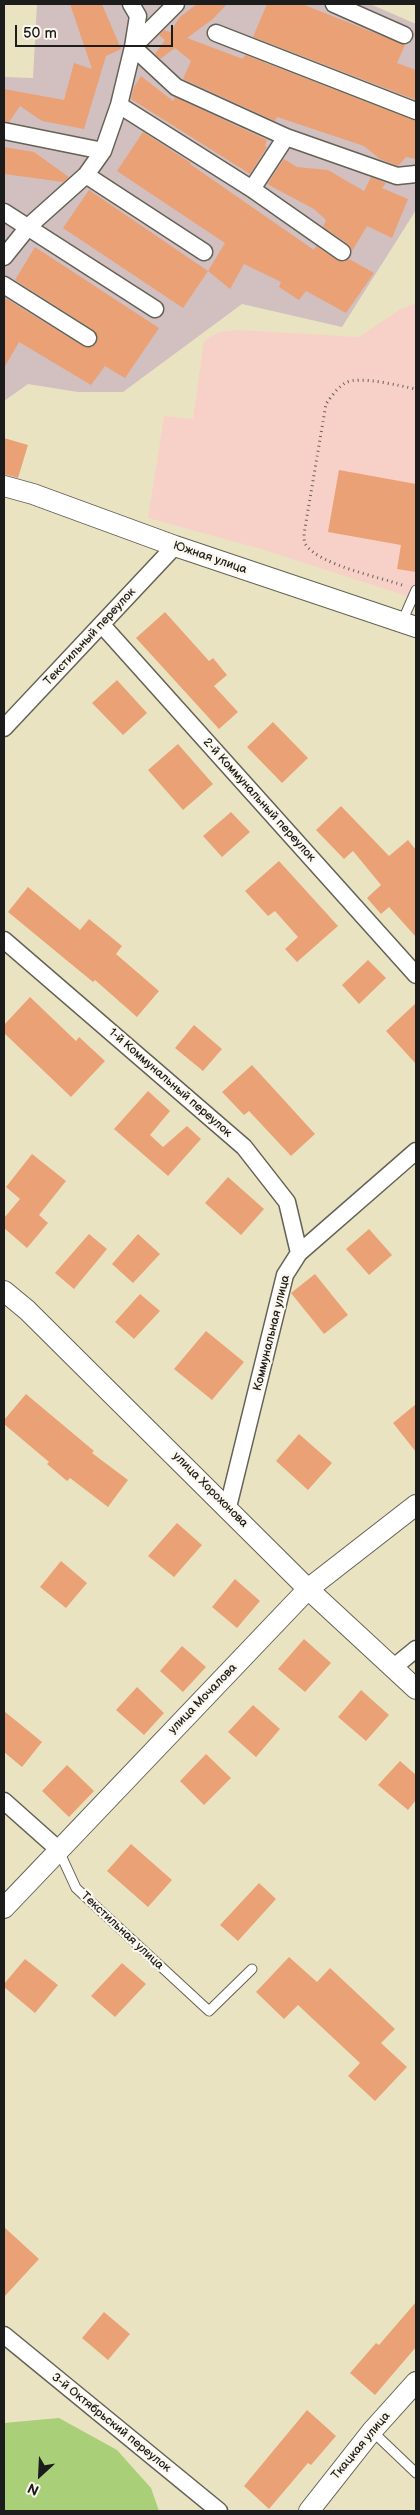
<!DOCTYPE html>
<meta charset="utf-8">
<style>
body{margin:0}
#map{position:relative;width:420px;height:2515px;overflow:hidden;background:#eae3c1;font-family:"Balsamiq Sans",sans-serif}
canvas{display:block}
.frame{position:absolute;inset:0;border:5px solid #1c1c1c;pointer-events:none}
.north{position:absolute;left:15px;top:2450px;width:50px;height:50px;-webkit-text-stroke:4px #fbf7ec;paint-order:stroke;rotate:205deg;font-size:14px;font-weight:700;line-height:20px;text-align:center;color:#1c1c1c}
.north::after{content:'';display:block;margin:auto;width:18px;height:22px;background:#1c1c1c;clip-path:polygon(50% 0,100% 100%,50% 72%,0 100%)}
.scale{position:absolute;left:15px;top:25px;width:158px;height:22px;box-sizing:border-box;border:2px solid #1c1c1c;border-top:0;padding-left:6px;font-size:15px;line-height:18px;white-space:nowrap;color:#1c1c1c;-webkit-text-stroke:4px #fbf7ec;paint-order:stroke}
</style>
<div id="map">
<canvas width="420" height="2515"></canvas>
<div class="frame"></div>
<div class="north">N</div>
<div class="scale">50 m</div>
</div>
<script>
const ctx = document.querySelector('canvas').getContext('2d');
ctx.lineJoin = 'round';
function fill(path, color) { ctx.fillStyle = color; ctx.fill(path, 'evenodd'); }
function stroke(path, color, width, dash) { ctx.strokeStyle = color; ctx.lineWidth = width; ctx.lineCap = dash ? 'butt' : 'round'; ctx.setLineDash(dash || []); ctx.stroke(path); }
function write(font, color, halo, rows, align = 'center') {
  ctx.font = font + ' "Balsamiq Sans",sans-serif'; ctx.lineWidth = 4.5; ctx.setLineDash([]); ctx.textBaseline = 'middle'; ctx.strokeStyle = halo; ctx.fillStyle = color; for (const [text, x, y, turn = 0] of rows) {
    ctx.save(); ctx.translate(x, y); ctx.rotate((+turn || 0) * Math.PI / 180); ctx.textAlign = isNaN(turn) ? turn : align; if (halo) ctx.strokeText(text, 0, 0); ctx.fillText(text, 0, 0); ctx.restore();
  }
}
fill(new Path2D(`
 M416 303V599L261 549 148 518 164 416 193 419 204 341 219 332 238 330 359 337 401 309Z`), '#f7d1c8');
fill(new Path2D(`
 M37 4H370L416 24V210L342 327 242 304 123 392H78L28 384 4 401V77L33 78Z`), '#d2bfc0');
fill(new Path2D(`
 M59 2418 117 2450 151 2488 159 2511H4V2423Z`), '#a9cf79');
fill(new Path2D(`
 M70 4H102L121 49 106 56 84 129 42 121 20 106 9 122 4 121V89L64 100 74 63 92 69Z
 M197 4H227L213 19 187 38 243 59 245 55 416 121V159L406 157 398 166 380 159 364 146 277 117 275 121 183 79 191 61 175 48 160 59 155 54 165 40 159 35 164 30 170 32 180 17Z
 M267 4H302L405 45 397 63 416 70V100L253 37Z
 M141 76 173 101 175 97 267 140 265 146 267 147 250 174 131 99 134 87Z
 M143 132 191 163 190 164 314 250 316 246 337 260 342 262 349 259 374 273 346 313 306 291 299 300 279 287 281 282 244 264 230 289 208 271 225 243 117 171Z
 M4 147 34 152 69 177 63 182 4 174Z
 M284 159 297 167 328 170 364 191 371 177 386 183 382 188 408 199 392 238 367 226 352 251 348 244 323 227 326 220 314 209 267 184Z
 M89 190 208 271 183 308 63 228Z
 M35 247 159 328 125 378 105 366 91 385 19 342 4 368 5 298 83 346 92 347 98 339 93 330 15 280Z
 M4 438 28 445 18 478 4 474Z
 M339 470 416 484V572L397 569 401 545 328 532Z
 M165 612 209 661 213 658 227 675 214 686 238 712 219 729 136 638Z
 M117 680 147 713 123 735 92 703Z
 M273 722 308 758 282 783 247 747Z
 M178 744 213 784 183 810 148 770Z
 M341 806 389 856 408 840 416 850V937L389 907 381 914 367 898 381 885 353 851 344 859 316 830Z
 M231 812 250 832 222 857 203 836Z
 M279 861 338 926 297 962 285 949 298 937 275 911 268 916 245 891Z
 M28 887 80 930 89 919 122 946 116 954 159 991 137 1017 95 980 93 982 8 912Z
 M368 960 386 978 359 1004 342 985Z
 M30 997 76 1041 79 1037 105 1061 71 1097 4 1033V1025Z
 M416 1003V1064L386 1031Z
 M194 1025 222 1049 203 1071 175 1048Z
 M252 1065 315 1134 291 1156 249 1111 244 1115 222 1092Z
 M148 1091 170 1111 150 1135 163 1147 187 1126 201 1139 168 1176 114 1129Z
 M32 1154 66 1181 39 1215 48 1223 27 1248 4 1228V1218L20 1199 6 1187Z
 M228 1177 264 1209 241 1235 205 1203Z
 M369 1229 392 1255 369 1275 346 1249Z
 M89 1234 107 1249 74 1289 55 1273Z
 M138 1234 160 1254 133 1283 112 1264Z
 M315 1274 348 1315 324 1334 291 1293Z
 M140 1294 160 1311 134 1339 115 1322Z
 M206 1331 244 1362 212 1400 174 1369Z
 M26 1394 94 1451 92 1453 128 1480 108 1507 70 1478 67 1481 47 1464 49 1462 4 1424V1420Z
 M416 1404V1452L393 1423Z
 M299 1434 332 1463 308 1490 276 1461Z
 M177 1523 202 1545 174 1577 148 1556Z
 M61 1561 87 1583 66 1608 40 1587Z
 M235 1579 260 1601 237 1628 212 1607Z
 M304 1639 331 1663 305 1692 278 1669Z
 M182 1646 206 1667 183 1692 160 1671Z
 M137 1687 164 1713 144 1735 116 1710Z
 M361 1690 389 1715 366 1741 338 1717Z
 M253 1705 280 1729 256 1757 228 1732Z
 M4 1711 42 1742 22 1767 4 1752Z
 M206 1754 231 1778 204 1805 180 1781Z
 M400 1761 416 1775V1800L408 1810 378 1785Z
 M67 1765 94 1791 69 1817 42 1791Z
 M131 1844 172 1880 148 1907 107 1871Z
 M259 1883 276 1899 238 1941 220 1925Z
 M289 1957 317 1982 330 1968 395 2029 381 2043 407 2067 375 2101 348 2076 360 2063 298 2005 284 2019 256 1992Z
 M25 1959 58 1985 35 2013 4 1987V1984Z
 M122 1963 146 1984 115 2017 91 1996Z
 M4 2227 39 2259 4 2297Z
 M416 2302V2347L375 2395 350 2373 376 2343 379 2345Z
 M104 2312 130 2334 108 2360 82 2338Z
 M307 2410 336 2436 311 2465 308 2463 269 2509 244 2486Z`), '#eba176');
const service = new Path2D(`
 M402 622 416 590
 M59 1851 76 1888 209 2011 252 1969
 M372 2431 416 2473`);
const minor = new Path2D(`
 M176 4 133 47 176 87 286 137
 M334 4 404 35
 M216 33 416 111
 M119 105 252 189 342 252
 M4 131 103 151
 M86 175 204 252
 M252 189 286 137 397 176 416 174
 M4 212 155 309
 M4 257 29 226 86 175 103 151 119 105 133 47 138 16 131 4
 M4 285 88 338
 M102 625 416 975
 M4 728 175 546
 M4 940 244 1147 287 1202 299 1253
 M228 1507 285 1275 299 1253 416 1151
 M394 1667 416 1649
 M4 1801 59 1850
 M4 2335 219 2511`);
const tertiary = new Path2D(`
 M4 486 33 494 175 546 416 627
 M4 1291 27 1310 308 1589 416 1689
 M4 1908 308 1589 416 1505
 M309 2511 372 2431 416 2382`);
stroke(service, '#646256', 11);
stroke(minor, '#646256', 19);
stroke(tertiary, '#646256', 22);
stroke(new Path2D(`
 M402 585C379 577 320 565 306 545 304 542 304 538 304 534L326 404C331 397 337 388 345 383 359 375 400 386 416 389`), '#646256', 3, [1, 4]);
stroke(service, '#fff', 9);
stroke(minor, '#fff', 16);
stroke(tertiary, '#fff', 20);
write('12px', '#1c1c1c', '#fbf7ec', [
 ["Южная улица",210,558,19],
 ["Текстильный переулок",90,637,-47],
 ["2-й Коммунальный переулок",259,800,48],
 ["1-й Коммунальный переулок",170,1083,41],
 ["Коммунальная улица",272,1333,-76],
 ["улица Хорохонова",210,1490,45],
 ["улица Мочалова",203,1699,-46],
 ["Текстильная улица",122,1931,43],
 ["3-й Октябрьский переулок",111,2423,39],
 ["Ткацкая улица",361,2446,-50]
]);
</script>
